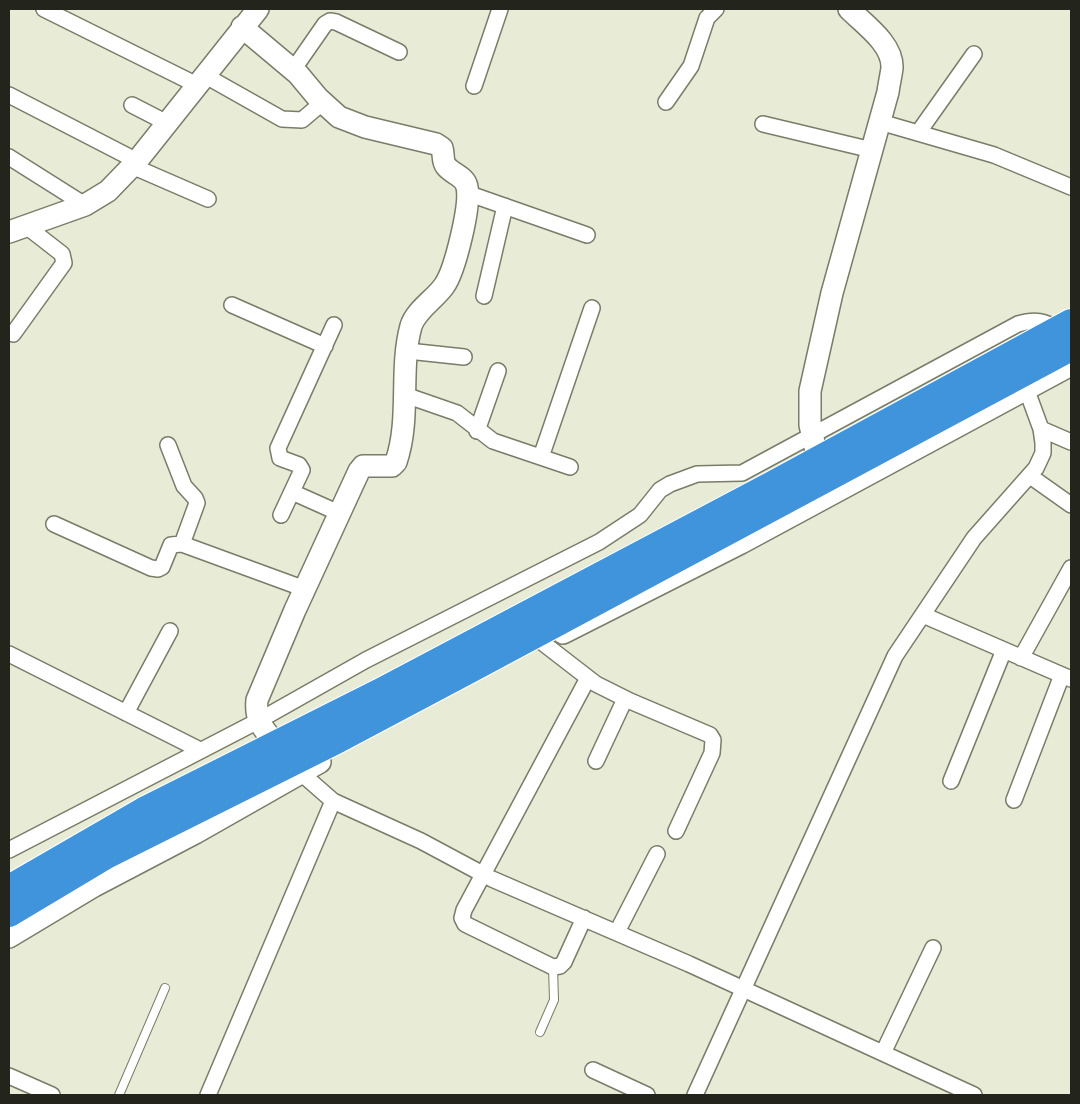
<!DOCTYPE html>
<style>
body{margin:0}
#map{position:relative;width:1080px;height:1104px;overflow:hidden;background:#e8ecd6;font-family:Spectral,serif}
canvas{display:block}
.frame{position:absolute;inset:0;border:10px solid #23241c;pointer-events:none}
</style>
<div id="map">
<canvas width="1080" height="1104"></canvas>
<div class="frame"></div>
</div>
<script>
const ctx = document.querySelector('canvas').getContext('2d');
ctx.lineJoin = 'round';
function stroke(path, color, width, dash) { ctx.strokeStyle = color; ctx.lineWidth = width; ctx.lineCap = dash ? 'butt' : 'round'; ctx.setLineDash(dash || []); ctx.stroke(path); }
const lane = new Path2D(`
 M540 1032 554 1000 553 967
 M119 1095 165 988`);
const street = new Path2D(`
 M44 9 197 85
 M293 70 325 24 330 21 336 22 399 52
 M204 75 282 119 302 120 322 103
 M474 86 500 9
 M9 95 137 161
 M666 102 691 66 707 18 716 9
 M132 105 167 123
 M880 122 994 155 1071 187
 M763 124 872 150
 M918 133 974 54
 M9 157 85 205
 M132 166 208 199
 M467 193 587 235
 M484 296 505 206
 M232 305 325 346
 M13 334 64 263 62 254 26 226
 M408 351 464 357
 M405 395 457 413 493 441 570 467
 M1041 429 1071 442
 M477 431 498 371
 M168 445 184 486 195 498 197 503 182 544
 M541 457 592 308
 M1030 476 1071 505
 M292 492 339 513
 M281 515 302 470 299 465 280 458 278 448 334 325
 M54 524 151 568 158 569 162 567 171 545 182 544 305 589
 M923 615 1071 679
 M543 643 596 684 630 701 710 735 713 740 712 753 676 831
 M9 654 200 750
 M1021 658 1071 568
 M126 713 170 631
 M596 761 625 699
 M301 773 333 801 421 841 492 879 689 964 974 1095
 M951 781 1004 650
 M1014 800 1062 675
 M9 850 258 721 366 660 599 542 640 515 660 490 670 484 697 474 742 473 1018 324C1035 319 1045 321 1059 330
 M584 918 564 962 560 966 553 967 465 924 462 918 464 910 588 678
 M617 932 657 854
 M883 1053 933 948
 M593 1070 647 1095
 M9 1076 52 1095
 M208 1095 333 801
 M695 1095 895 656 974 538 1036 468 1043 453V443L1041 429 1026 388`);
const secondary = new Path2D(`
 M242 27 298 74 318 98 339 117 365 127 436 144 442 148C444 154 442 161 446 166 452 174 465 176 467 187 471 205 455 271 444 286 435 299 416 310 411 326 399 370 411 418 396 462L392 466H363L359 471 295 610 257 700C254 727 271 735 285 755
 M9 232 85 205 108 191 137 161 258 9
 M818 460 810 425V391L832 293 888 92C889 84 891 76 892 68 893 44 865 25 849 9
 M563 633 741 543 1071 365
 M9 937 94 886 195 833 320 762`);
const highway = new Path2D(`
 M9 889 144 811 383 691 771 486 1071 323
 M9 913 106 855 338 739 470 669 1071 347`);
stroke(lane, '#797c68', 10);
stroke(street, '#797c68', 18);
stroke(secondary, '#797c68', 24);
stroke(highway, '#fff', 30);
stroke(lane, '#fff', 8);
stroke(street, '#fff', 15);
stroke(secondary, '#fff', 21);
stroke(highway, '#3f94dc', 28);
</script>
